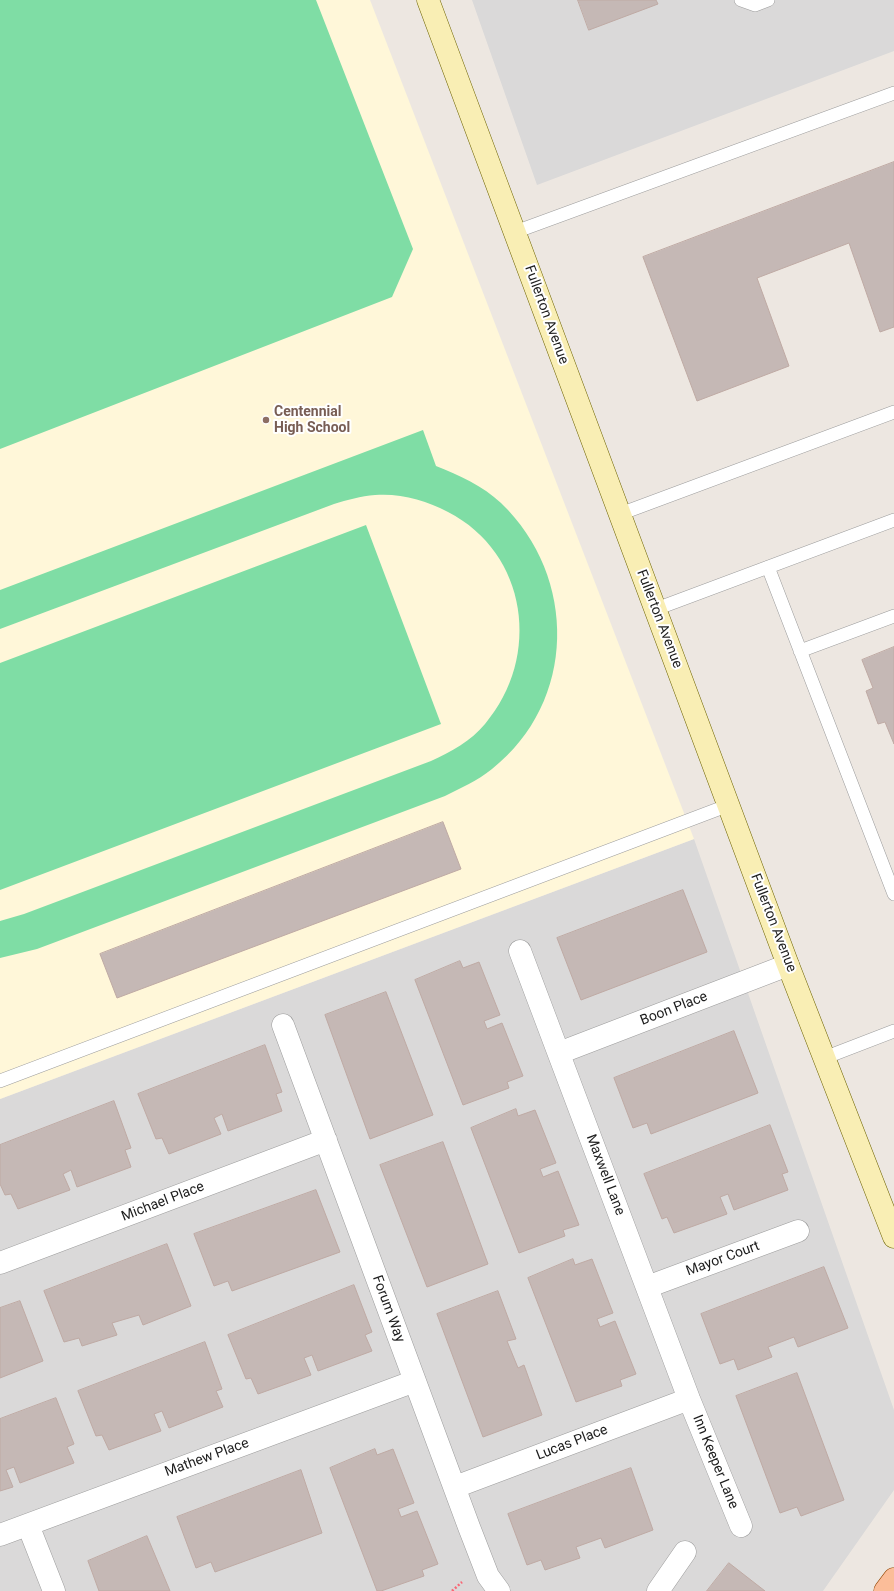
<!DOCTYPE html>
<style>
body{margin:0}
canvas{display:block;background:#ede7e1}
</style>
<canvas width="894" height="1591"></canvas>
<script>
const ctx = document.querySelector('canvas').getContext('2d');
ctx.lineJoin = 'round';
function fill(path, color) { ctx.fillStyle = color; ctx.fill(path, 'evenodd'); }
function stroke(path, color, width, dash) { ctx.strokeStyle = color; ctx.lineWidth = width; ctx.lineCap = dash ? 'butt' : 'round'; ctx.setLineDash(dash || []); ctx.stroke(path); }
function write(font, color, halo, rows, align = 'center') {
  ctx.font = font + ' Roboto,sans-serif'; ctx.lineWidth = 4; ctx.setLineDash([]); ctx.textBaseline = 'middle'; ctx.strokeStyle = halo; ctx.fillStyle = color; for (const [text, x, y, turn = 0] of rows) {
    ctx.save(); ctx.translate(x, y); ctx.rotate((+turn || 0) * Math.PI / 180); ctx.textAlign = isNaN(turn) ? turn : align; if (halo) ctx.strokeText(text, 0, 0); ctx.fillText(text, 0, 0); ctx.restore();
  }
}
fill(new Path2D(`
 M472 0H894V51L537 185Z
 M694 839 894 1410V1490L823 1591H0V1099Z`), '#dad9d9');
fill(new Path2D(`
 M0 0H370L694 839 0 1099Z`), '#fff7d9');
fill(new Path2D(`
 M0 0H316L413 249 392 297 0 449Z
 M423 430 436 466C459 475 483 486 501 503 578 577 577 702 492 769 477 781 461 788 445 796L37 949 0 958V921L24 914 431 761C451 752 471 741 485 724 542 657 528 553 448 512 426 500 400 493 375 495 361 496 347 500 334 504L0 629V590Z
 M366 525 441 724 0 890V663Z`), '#7fdda5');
const building = new Path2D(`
 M578 0H656L658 4 589 30Z
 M894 162V327L880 332 849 243 757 278 789 366 697 401 643 257Z
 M894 647V744L885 722 878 724 866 691 873 688 862 660Z
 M443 822 461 869 117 998 100 954Z
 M683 890 707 952 581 1000 557 938Z
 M460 961 463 968 479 962 500 1015 484 1021 487 1029 502 1023 523 1076 507 1082 509 1088 463 1105 415 980Z
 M386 992 433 1115 370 1139 325 1015Z
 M734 1031 758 1093 651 1134 647 1123 633 1128 614 1078Z
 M265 1045 282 1092 276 1094 282 1111 228 1131 222 1114 214 1118 221 1134 169 1154 162 1138 156 1139 138 1094Z
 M114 1101 131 1148 125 1150 131 1167 77 1187 71 1170 63 1174 70 1190 18 1209 11 1194 5 1195 0 1184V1145Z
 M516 1109 518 1116 535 1110 556 1163 540 1169 543 1177 558 1171 579 1225 563 1230 565 1236 519 1253 471 1128Z
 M770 1125 788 1172 782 1174 788 1190 734 1210 728 1194 720 1197 727 1214 674 1233 667 1217 662 1219 644 1174Z
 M443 1142 488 1264 427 1287 380 1165Z
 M316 1190 340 1252 232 1291 228 1281 214 1286 194 1234Z
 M167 1244 191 1306 143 1325 139 1315 112 1323 117 1335 82 1346 79 1338 64 1342 44 1291Z
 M573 1259 575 1265 592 1259 613 1313 597 1319 600 1327 615 1321 636 1374 620 1380 622 1386 576 1402 528 1278Z
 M824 1267 848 1328 798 1347 794 1337 768 1347 772 1357 738 1370 734 1359 720 1364 701 1314Z
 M354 1285 372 1332 365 1335 372 1351 318 1371 312 1355 304 1358 311 1375 258 1394 251 1378 246 1379 228 1335Z
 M498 1291 516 1339 507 1341 518 1368 524 1365 542 1415 483 1437 437 1314Z
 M20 1301 43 1361 0 1378V1308Z
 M205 1342 222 1389 216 1391 223 1407 169 1428 162 1411 154 1414 161 1431 109 1450 102 1435 96 1436 78 1391Z
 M797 1373 844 1500 801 1516 797 1507 780 1513 736 1396Z
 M56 1398 74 1444 67 1447 74 1463 20 1483 14 1467 6 1470 13 1487 0 1491V1419Z
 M375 1449 377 1455 393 1449 414 1503 398 1509 401 1517 417 1511 438 1564 422 1570 424 1576 381 1591H377L330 1468Z
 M631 1468 653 1530 605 1548 601 1538 576 1547 580 1558 545 1570 541 1560 527 1565 508 1514Z
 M301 1470 322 1533 215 1572 211 1562 196 1568 177 1517Z
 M147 1536 170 1591H99L88 1561Z
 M729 1563 765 1591H707Z`);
fill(building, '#c5b8b5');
stroke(building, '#bfaaa4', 1);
const service = new Path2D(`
 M741 0 755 5 768 0
 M515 232 894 93
 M620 514 894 412
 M768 567 894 894
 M656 609 894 520
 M800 651 894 616
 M824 1058 894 1031
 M0 1081 729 805`);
const minor = new Path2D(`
 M520 951 689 1399 741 1526
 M283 1025 469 1527 488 1576 499 1591
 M559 1053 788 965
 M0 1263 326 1140
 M647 1287 798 1231
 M455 1487 689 1399
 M28 1525 54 1591
 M0 1535 415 1381
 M658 1591 685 1552`);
const secondary = new Path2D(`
 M428 0 788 965 894 1237`);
const primary = new Path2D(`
 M885 1591 894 1579`);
stroke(service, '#9d9d9d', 14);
stroke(minor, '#9d9d9d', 23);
stroke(secondary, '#706605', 23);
stroke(primary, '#934501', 23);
stroke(new Path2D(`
 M452 1591 462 1582`), '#f96775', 2.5, [2, 2]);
stroke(service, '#fff', 13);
stroke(minor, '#fff', 22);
stroke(secondary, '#f9eeb4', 22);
stroke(primary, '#fbbd99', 22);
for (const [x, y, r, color] of [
 [266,420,4,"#8d6e63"]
]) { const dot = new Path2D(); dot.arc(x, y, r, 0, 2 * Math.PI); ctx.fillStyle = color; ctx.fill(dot); stroke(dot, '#fff', 1.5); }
write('14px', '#1c1c1c', '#fff', [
 ["Fullerton Avenue",546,315,70],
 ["Fullerton Avenue",659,619,69],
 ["Fullerton Avenue",773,923,69],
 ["Boon Place",674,1009,-21],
 ["Maxwell Lane",605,1175,69],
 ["Michael Place",163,1202,-21],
 ["Mayor Court",723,1259,-20],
 ["Forum Way",388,1309,70],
 ["Lucas Place",572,1443,-21],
 ["Mathew Place",207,1458,-20],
 ["Inn Keeper Lane",715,1462,68]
]);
write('bold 14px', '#785e54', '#fff', [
 ["Centennial",274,412],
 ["High School",274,428]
], 'left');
</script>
